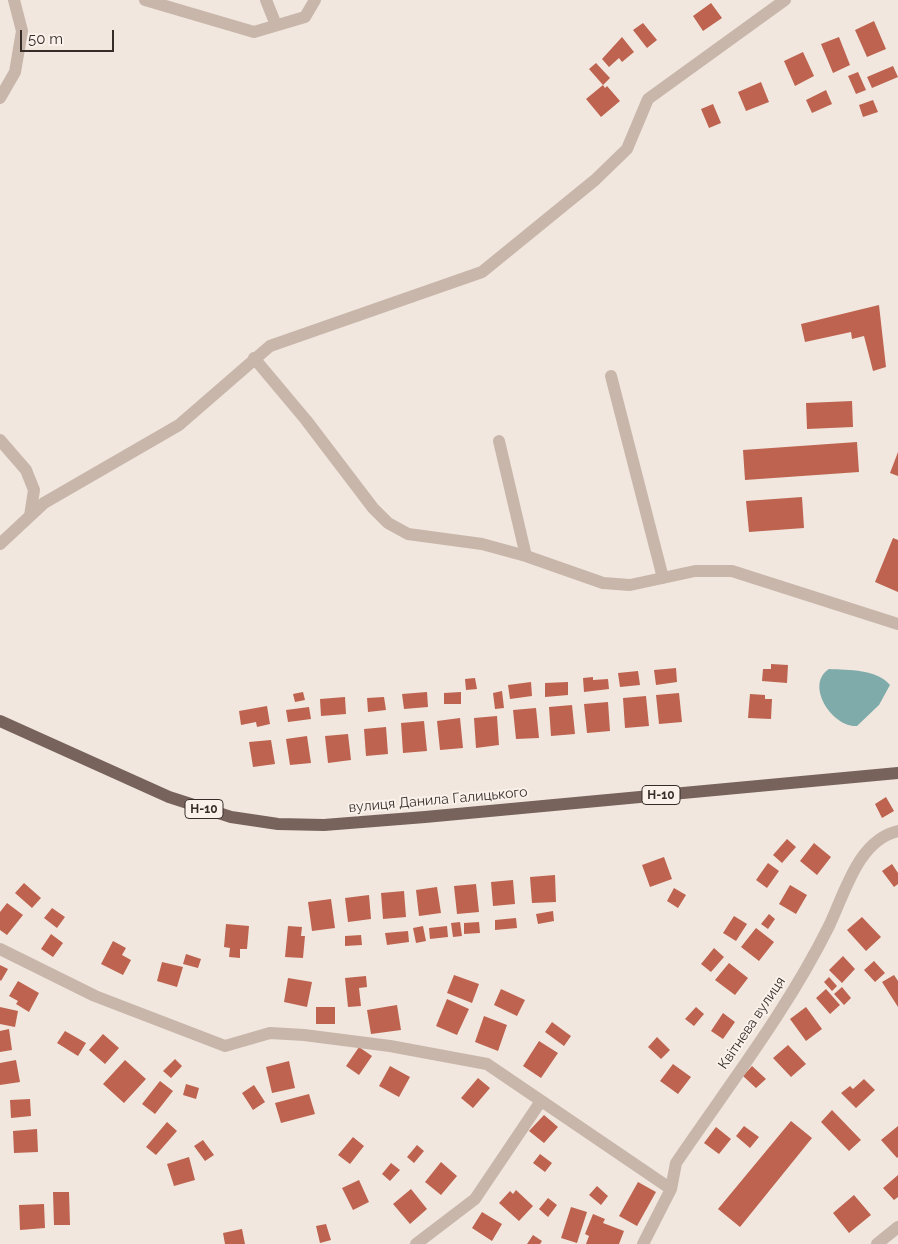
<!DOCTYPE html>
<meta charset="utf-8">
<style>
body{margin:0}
#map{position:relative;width:898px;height:1244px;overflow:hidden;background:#f1e7de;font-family:Raleway,sans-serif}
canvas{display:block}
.scale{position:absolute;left:20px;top:30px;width:94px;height:22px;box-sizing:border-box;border:2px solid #362d29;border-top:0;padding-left:6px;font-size:15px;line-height:18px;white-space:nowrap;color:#362d29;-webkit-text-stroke:4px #f9f1ea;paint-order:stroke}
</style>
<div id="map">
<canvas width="898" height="1244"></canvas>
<div class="scale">50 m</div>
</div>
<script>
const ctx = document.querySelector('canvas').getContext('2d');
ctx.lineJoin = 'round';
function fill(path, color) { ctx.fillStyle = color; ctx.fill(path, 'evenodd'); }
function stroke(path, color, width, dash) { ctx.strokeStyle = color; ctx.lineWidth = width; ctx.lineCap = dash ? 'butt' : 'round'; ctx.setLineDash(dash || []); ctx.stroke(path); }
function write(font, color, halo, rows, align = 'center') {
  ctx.font = font + ' Raleway,sans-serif'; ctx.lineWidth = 4; ctx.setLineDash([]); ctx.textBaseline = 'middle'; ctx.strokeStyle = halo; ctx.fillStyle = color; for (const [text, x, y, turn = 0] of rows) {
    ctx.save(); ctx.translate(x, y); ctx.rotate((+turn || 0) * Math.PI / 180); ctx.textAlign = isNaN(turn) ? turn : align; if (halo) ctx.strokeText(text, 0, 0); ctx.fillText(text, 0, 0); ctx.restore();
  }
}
fill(new Path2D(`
 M829 669C849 670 877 669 890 685L879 705 857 726C833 728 804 685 829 669Z`), '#7facab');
fill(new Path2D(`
 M711 3 722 18 703 31 693 16Z
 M874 21 886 49 867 57 855 30Z
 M643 23 657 40 647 48 633 30Z
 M622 37 634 52 622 62 619 58 609 67 602 59Z
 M839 37 850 65 833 73 821 44Z
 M803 52 814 76 795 86 784 61Z
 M596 63 610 78 603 85 589 69Z
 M893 66 898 77 872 88 867 77Z
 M858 72 866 90 856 94 848 76Z
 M761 82 769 102 746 111 738 92Z
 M603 85 605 88 607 86 620 101 601 117 586 99Z
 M826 90 832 104 812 113 806 100Z
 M873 100 878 112 863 117 859 105Z
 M713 104 721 123 709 128 701 109Z
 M879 305 886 367 873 371 864 336 852 339 851 332 805 342 801 324Z
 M852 401 853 427 807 429 806 403Z
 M857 442 859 472 745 480 743 450Z
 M898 452V476L890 473Z
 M802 497 804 528 749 532 746 501Z
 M893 538 898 540V592L875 582Z
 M771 664 788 665 787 683 762 681 763 669H771Z
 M676 668 677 682 656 685 654 670Z
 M638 671 640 685 620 687 618 673Z
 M593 677V680L608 679 609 689 584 692 583 678Z
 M475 678 477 689 466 690 465 679Z
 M531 682 532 696 510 699 508 685Z
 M568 682V695L545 697V683Z
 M502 691 504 708 495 709 493 693Z
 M303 692 305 700 295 702 293 694Z
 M427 692 428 707 404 709 402 694Z
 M461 692V704H444V693Z
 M679 693 682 722 659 724 656 695Z
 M750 694 765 695V699H772L771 719 748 718Z
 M646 696 649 726 625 728 623 698Z
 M345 697 346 714 321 716 320 699Z
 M384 697 386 710 368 712 367 698Z
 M608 702 610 731 587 733 584 704Z
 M572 705 575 734 551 736 549 707Z
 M267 706 270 724 257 727 256 722 241 725 239 711Z
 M309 707 311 719 288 722 286 710Z
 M536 708 539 738 516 739 513 710Z
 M497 716 499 745 476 748 474 718Z
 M460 718 463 748 440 750 437 721Z
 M424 721 427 751 403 753 401 723Z
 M386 727 388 754 366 756 364 729Z
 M348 734 351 760 328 763 325 736Z
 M307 736 311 763 290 765 286 739Z
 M271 740 275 764 253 767 249 742Z
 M886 797 894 811 882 818 875 804Z
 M787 839 796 847 782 863 773 855Z
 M814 843 831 857 817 875 800 861Z
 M664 857 672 879 650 887 642 865Z
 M768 863 779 871 767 888 756 880Z
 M892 864 898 873V884L894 887 882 871Z
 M555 875 556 902 532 903 530 877Z
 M513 880 515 904 493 906 491 882Z
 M24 883 41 898 32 908 15 893Z
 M476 884 479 912 457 914 454 886Z
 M790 885 807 895 796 914 779 904Z
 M437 887 441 913 419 916 416 890Z
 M674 888 686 895 678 908 667 901Z
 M404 891 406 917 383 919 381 893Z
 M369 895 371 919 348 922 345 898Z
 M331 899 335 928 312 931 308 902Z
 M7 903 23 915 7 935 0 930V912Z
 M52 908 65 917 57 928 44 918Z
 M553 911 554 921 538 924 536 914Z
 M769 914 775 919 768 929 761 924Z
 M734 916 747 924 736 941 723 933Z
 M862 917 881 937 866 951 847 930Z
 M516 918 517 928 495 930V920Z
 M460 922 462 936 453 937 451 923Z
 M479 922 480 933 464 934V923Z
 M226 924 249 926 247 949H240V958L229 957 230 948 224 947Z
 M288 926 302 927 301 936H305L303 958 285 957Z
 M423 926 426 941 416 943 413 928Z
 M447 926 448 937 430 939 429 928Z
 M756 928 774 942 759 961 741 947Z
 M408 931 409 942 387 945 385 933Z
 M51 934 63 943 53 957 41 949Z
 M361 935 362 945 345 946V936Z
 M113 941 126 948 122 955 131 960 123 975 101 964Z
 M714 948 724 957 711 972 701 964Z
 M186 954 201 959 198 968 183 964Z
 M843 956 855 969 842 983 829 970Z
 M874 961 885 973 875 982 864 970Z
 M162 962 183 967 177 987 157 981Z
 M729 963 748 978 735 995 715 980Z
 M0 965 8 969 1 981 0 980Z
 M454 975 479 984 472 1003 447 993Z
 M894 975 898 981V1007L882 982Z
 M366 976 367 987 359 988 361 1006 348 1007 345 978Z
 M829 977 837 986 832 991 824 982Z
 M288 978 312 982 307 1007 284 1002Z
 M18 981 39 993 29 1012 16 1004 18 1001 9 996Z
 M842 987 851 998 844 1005 834 994Z
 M501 989 525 1000 517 1016 494 1005Z
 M826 989 840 1005 830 1014 816 998Z
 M447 999 469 1009 457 1035 436 1026Z
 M397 1005 401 1030 371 1034 367 1010Z
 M0 1007 18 1011 15 1027 0 1024Z
 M316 1007H335V1024H316Z
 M696 1007 704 1014 694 1026 685 1019Z
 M806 1007 822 1029 806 1041 790 1019Z
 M723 1013 735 1022 723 1039 711 1031Z
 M484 1016 507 1025 498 1051 475 1042Z
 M552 1022 571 1036 564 1046 545 1032Z
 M9 1029 12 1050 0 1052V1031Z
 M65 1031 86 1043 78 1056 57 1043Z
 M103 1034 119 1048 105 1064 89 1050Z
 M657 1037 670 1050 661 1059 648 1047Z
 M539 1041 558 1053 541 1078 523 1066Z
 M788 1045 806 1064 791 1077 773 1058Z
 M359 1047 372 1056 359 1075 346 1066Z
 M175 1059 182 1066 171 1078 163 1071Z
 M16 1060 20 1082 0 1085V1063Z
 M125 1060 146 1079 124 1103 103 1084Z
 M289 1061 295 1088 272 1093 266 1067Z
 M673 1064 691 1077 678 1094 660 1081Z
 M390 1066 410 1077 399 1097 379 1086Z
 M752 1066 766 1079 756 1088 743 1076Z
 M478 1078 490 1088 473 1108 461 1098Z
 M864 1079 875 1090 856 1108 841 1093 850 1086 853 1089Z
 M160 1081 173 1091 155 1114 142 1104Z
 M186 1084 199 1088 196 1099 183 1095Z
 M254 1085 265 1102 253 1110 242 1093Z
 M309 1094 315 1114 281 1123 275 1103Z
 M30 1099 31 1116 11 1118 10 1100Z
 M832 1110 861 1140 849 1151 821 1122Z
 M544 1115 558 1127 544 1143 529 1131Z
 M791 1121 812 1138 740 1227 718 1209Z
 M167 1122 177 1131 156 1155 146 1147Z
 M744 1126 759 1137 750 1148 736 1136Z
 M898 1126V1157L897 1158 881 1140Z
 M716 1127 731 1139 719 1154 704 1143Z
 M37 1129 38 1152 14 1153 13 1131Z
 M353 1137 364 1146 350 1164 338 1155Z
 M203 1140 214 1155 205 1161 194 1146Z
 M417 1145 424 1151 414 1163 407 1157Z
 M540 1154 552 1163 545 1172 533 1163Z
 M189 1157 195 1180 174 1186 167 1164Z
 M441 1162 457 1176 441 1195 425 1182Z
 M391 1163 400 1170 390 1181 382 1174Z
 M898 1175V1197L894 1200 883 1188Z
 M359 1180 369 1202 353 1210 342 1188Z
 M638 1182 656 1192 637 1226 619 1216Z
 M597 1186 608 1196 601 1205 589 1195Z
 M411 1189 427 1209 410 1224 393 1204Z
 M516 1190 533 1206 519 1221 499 1203 510 1191 513 1194Z
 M53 1192H69L70 1225H54Z
 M854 1195 871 1215 849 1233 833 1213Z
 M548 1198 557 1205 548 1217 539 1209Z
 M44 1204 45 1228 20 1230 19 1205Z
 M571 1207 587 1212 577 1243 561 1238Z
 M482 1212 502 1224 492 1241 472 1228Z
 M593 1214 605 1219 603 1223 624 1231 619 1244H586L589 1236 585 1234Z
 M326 1224 331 1240 320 1243 316 1226Z
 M242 1229 245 1244H225L223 1233Z
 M533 1235 542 1241 540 1244H527Z`), '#bd634f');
stroke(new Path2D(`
 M145 0 254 32 305 17 315 0
 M266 0 276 25
 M0 98 15 72 22 31 14 0
 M254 358 306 420 373 508 388 523 408 534 482 544 526 556 603 583 630 585 695 571H732L898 624
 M611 376 663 578
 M0 440 26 470 34 490 30 516
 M499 441 526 556
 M0 544 44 503 179 425 270 346 482 272 595 180 627 149 648 99 785 0
 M0 949 95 996 225 1046 270 1033 304 1035 390 1046 487 1064 671 1189
 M416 1244 475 1199 541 1101
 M643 1244 671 1189 676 1163C729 1085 788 1009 829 926 845 893 858 840 898 831
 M877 1244 898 1227`), '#c8b6ab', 12);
stroke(new Path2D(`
 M0 721 169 797 231 817 278 824 324 825 425 817 898 773`), '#77635c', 12);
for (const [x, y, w] of [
 [661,795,38],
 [204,809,38]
]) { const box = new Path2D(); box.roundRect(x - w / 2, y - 9.5, w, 19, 4); ctx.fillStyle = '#f9f1ea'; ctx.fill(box); stroke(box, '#362d29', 1); }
write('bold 12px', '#362d29', null, [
 ["Н-10",661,795],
 ["Н-10",204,809]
]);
write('14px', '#362d29', '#f9f1ea', [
 ["вулиця Данила Галицького",438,800,-5],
 ["Квітнева вулиця",752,1023,-56]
]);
</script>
